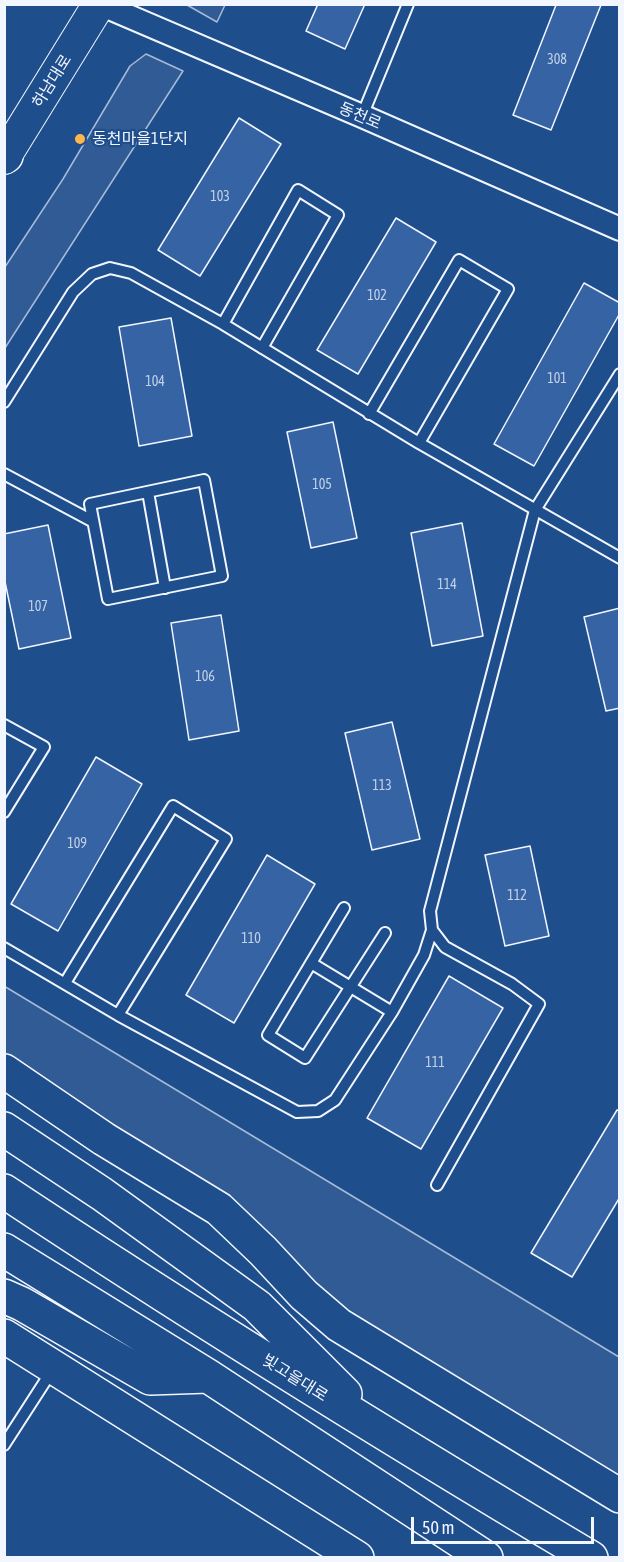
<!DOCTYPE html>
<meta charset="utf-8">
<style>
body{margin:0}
#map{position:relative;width:624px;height:1562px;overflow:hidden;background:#1f4e8c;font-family:"Asap Condensed",sans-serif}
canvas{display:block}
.frame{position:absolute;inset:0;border:6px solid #f2f6ff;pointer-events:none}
.scale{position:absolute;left:411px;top:1517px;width:183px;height:27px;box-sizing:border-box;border:3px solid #f2f6ff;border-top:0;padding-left:8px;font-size:18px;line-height:21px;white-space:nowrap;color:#f2f6ff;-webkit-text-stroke:4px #1f4e8c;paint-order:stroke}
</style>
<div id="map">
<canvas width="624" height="1562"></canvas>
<div class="frame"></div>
<div class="scale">50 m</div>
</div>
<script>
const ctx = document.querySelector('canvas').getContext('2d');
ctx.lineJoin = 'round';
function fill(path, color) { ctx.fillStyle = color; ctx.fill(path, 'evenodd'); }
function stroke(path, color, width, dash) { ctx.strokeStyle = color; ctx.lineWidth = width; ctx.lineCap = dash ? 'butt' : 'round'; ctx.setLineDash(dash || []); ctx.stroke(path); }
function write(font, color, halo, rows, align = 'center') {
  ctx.font = font + ' "Asap Condensed","Noto Sans KR",sans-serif'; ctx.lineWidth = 4.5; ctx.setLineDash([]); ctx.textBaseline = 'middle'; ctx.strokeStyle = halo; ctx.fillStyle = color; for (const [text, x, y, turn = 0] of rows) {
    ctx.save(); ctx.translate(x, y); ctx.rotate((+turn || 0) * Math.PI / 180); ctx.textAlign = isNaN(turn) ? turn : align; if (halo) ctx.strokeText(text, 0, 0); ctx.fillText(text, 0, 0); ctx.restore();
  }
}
const green = new Path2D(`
 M187 5H225L217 22Z
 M146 54 183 71 5 348V267L63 179 130 66Z
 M4 986 619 1357V1480L342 1314 81 1107 5 1055Z`);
fill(green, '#305b95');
stroke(green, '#a8bbd7', 1.5);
const building = new Path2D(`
 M318 4H365L345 49 306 31Z
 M556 5H601L551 130 513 115Z
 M239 118 281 144 200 276 158 250Z
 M396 218 436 242 358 374 317 350Z
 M584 283 620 303V313L534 466 494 444Z
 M171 318 192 436 139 446 119 327Z
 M333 422 357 538 311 548 287 432Z
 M462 523 483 636 432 646 411 533Z
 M48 525 71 638 19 649 4 577V534Z
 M620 608V708L606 711 584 617Z
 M221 615 239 731 189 740 171 623Z
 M392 722 420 839 372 850 345 733Z
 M96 757 142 784 58 931 11 904Z
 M530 846 549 936 505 946 485 855Z
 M267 855 315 884 234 1023 186 995Z
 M449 976 503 1008 421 1149 367 1118Z
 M617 1110 620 1111V1197L572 1277 531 1253Z`);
fill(building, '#3563a3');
stroke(building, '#f2f6ff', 1.5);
const lane = new Path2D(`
 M362 116 408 4
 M223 324 298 190 338 215 262 348
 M4 402 73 292 92 274 110 268 131 273 223 324 419 443 620 558
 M369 414 459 260 508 289 419 443
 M4 474 92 521
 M204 480 222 576 108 599 90 504Z
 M148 492 165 588
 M4 725 44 747 4 812
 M344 908 268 1035 305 1058 385 933
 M4 948 118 1015 297 1112 318 1111 335 1100 392 1012 424 955 432 930
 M311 963 392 1012
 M65 983 173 806 226 839 118 1015
 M437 1185 539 1004 512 984 445 947 432 930 430 911 535 510 620 374
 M4 1445 53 1369`);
const street = new Path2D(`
 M100 4 362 116 620 229`);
const secondary = new Path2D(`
 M4 158 99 4`);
const highway = new Path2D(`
 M4 157 6 156
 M4 1071 104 1139 219 1209 263 1251 304 1295 339 1325 620 1496
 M4 1129 102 1194 257 1306 345 1394
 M4 1191C197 1319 393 1440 591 1558
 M4 1250 208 1376 486 1558
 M4 1296 22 1304 150 1378 208 1376
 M4 1336 357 1558`);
stroke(lane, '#f2f6ff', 14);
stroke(street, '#f2f6ff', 26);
stroke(secondary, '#f2f6ff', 34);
stroke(highway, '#f2f6ff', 36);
stroke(lane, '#1f4e8c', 10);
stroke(street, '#1f4e8c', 22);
stroke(secondary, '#1f4e8c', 32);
stroke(highway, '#1f4e8c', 33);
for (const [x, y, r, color] of [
 [80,139,6,"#ffb74d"]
]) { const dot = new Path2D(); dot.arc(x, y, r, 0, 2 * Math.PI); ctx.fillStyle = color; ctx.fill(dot); stroke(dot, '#1f4e8c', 2); }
write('14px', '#c3d1e8', null, [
 ["308",557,60],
 ["103",220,197],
 ["102",377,296],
 ["101",557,379],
 ["104",155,382],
 ["105",322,485],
 ["114",447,585],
 ["107",38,607],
 ["106",205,677],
 ["113",382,786],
 ["109",77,844],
 ["112",517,896],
 ["110",251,939],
 ["111",435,1063]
]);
write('16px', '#f2f6ff', '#1f4e8c', [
 ["하남대로",52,81,-58],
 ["동천로",360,116,23],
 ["빛고을대로",295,1378,32]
]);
write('16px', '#f2f6ff', '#1f4e8c', [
 ["동천마을1단지",92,139]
], 'left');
</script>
